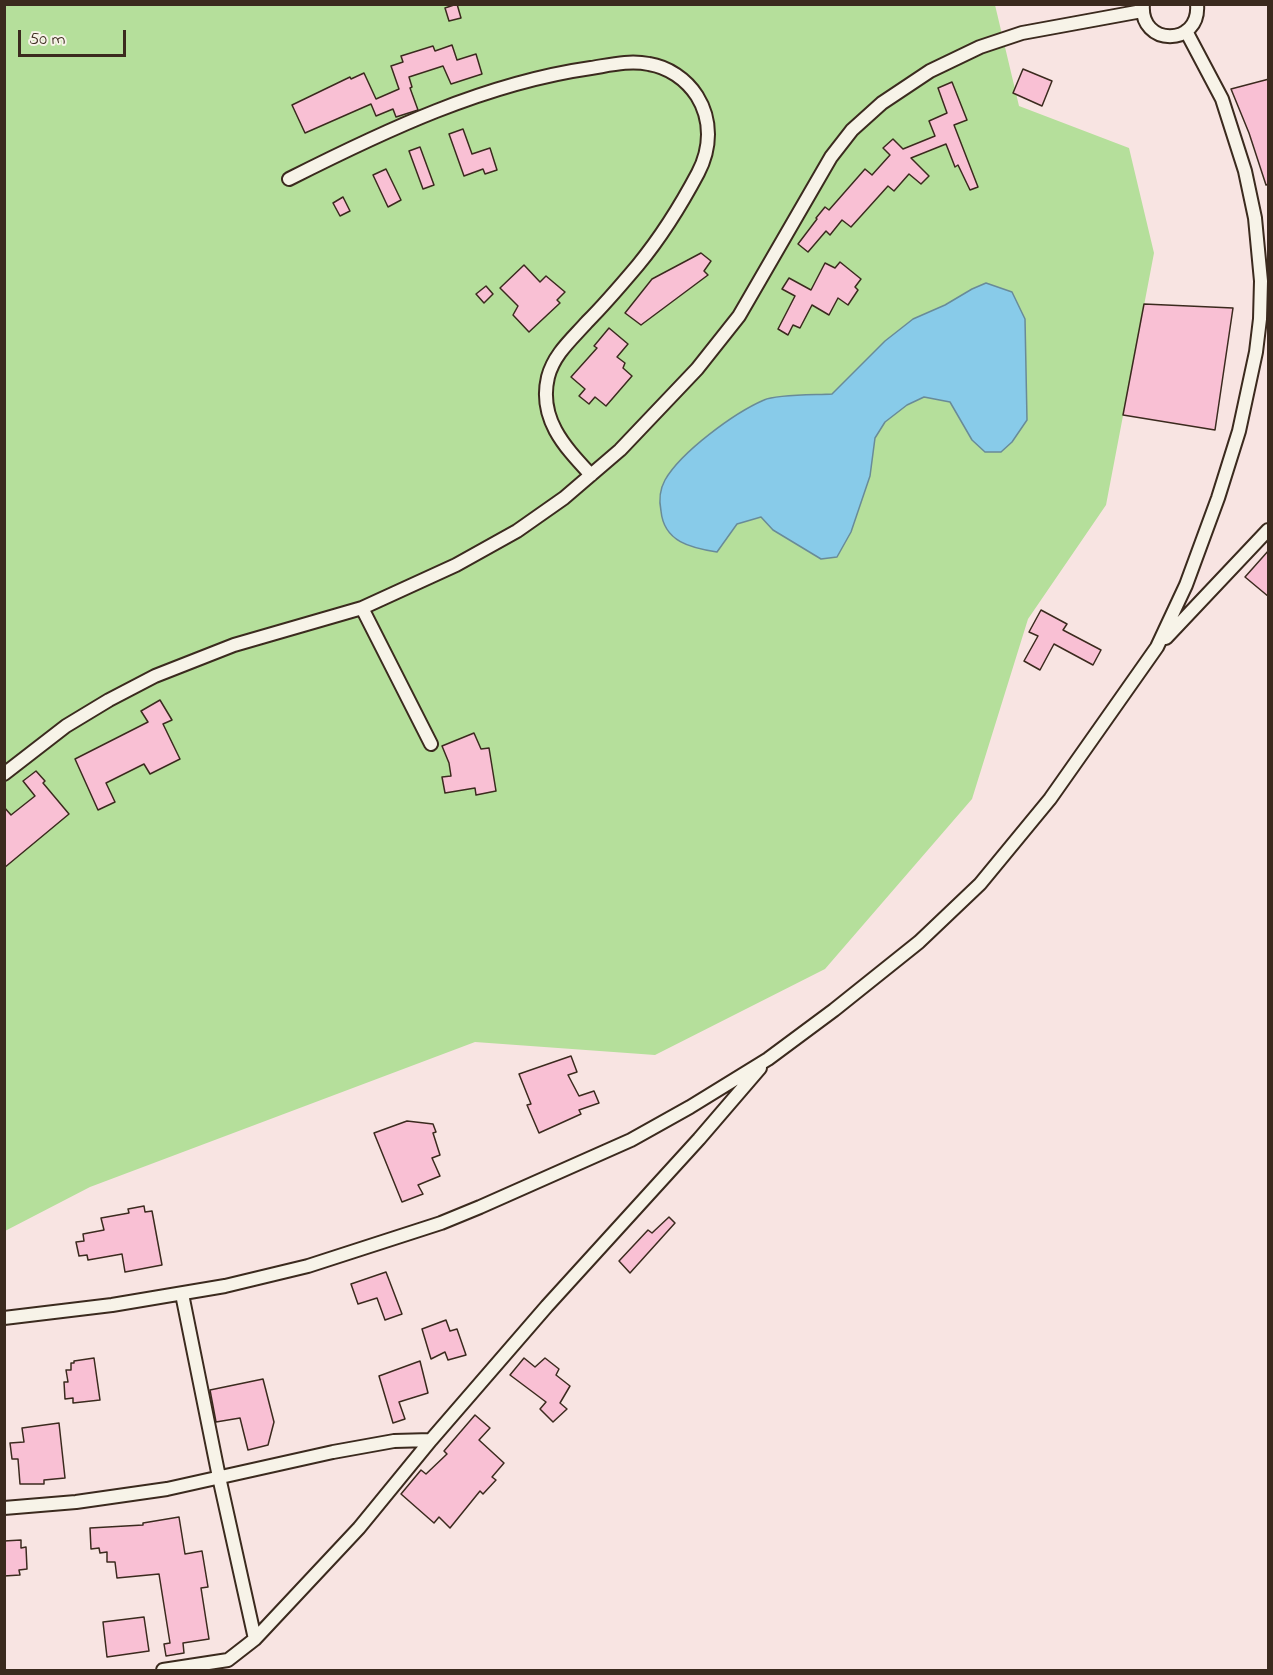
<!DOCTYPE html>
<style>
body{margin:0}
#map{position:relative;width:1273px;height:1675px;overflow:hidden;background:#f8e4e2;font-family:"Indie Flower",sans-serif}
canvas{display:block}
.frame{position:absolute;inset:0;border:6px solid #3b2a1e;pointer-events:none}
.scale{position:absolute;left:18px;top:30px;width:108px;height:27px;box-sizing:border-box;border:3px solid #3b2a1e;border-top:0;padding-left:8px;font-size:18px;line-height:21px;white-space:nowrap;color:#3b2a1e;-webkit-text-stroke:4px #f7f3e8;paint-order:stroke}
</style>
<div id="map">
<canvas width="1273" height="1675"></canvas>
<div class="frame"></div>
<div class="scale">50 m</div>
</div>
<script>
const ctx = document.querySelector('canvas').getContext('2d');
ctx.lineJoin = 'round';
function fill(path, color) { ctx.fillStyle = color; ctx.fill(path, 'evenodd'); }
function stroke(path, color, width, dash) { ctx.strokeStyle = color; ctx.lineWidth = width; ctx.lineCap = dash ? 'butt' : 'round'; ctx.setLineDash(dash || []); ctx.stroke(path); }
fill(new Path2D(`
 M5 5H995L1019 106 1129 148 1154 253 1106 505 1028 619 972 799 825 969 655 1055 475 1042 90 1187 5 1231Z`), '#b5df9b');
const water = new Path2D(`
 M986 283 1012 292 1025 319 1027 420 1012 442 1001 452H985L972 440 950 402 924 397 907 405 885 422 875 438 870 476 851 532 837 557 821 559 773 530 761 517 737 524 717 552C691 548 664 542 661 511 659 501 660 489 665 480 681 452 734 413 764 400 777 394 815 395 832 394L885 341 913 319 945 305 972 289Z`);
fill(water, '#88cbe9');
stroke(water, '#698b98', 1.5);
const building = new Path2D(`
 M457 4 461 18 449 21 445 8Z
 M452 45 457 60 476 54 482 74 451 84 443 66 409 77 412 87 410 88 418 110 396 117 393 109 376 116 371 104 305 133 292 105 350 77 351 79 364 73 376 99 399 89 391 66 403 62 401 56 433 46 435 51Z
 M1023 69 1052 81 1042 106 1013 93Z
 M1269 79V184L1266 185 1249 133 1231 89Z
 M952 82 967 120 954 125 978 187 970 190 958 165 955 167 946 144 911 158 929 176 921 184 909 174 894 191 888 186 851 227 842 220 830 235 826 231 808 252 798 244 817 219 816 218 825 207 829 210 865 169 872 175 890 155 883 148 893 139 903 149 935 136 929 121 947 113 938 88Z
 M463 129 472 154 490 148 497 170 485 174 483 169 464 176 449 134Z
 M420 147 434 185 423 189 409 151Z
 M386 169 401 200 388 207 373 175Z
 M343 197 350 211 340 216 333 203Z
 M701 253 711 261 704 271 708 275 641 325 625 313 652 279Z
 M840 262 861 279 855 287 858 290 848 305 838 298 829 315 812 305 800 328 793 325 788 335 778 329 795 296 782 289 789 278 811 290 825 263 835 268Z
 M524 265 540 282 546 276 565 292 557 300 560 303 529 332 513 315 518 306 500 288Z
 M486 286 493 294 484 303 476 294Z
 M1144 304 1233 308 1215 430 1123 415Z
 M609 328 628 344 617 357 625 363 623 368 632 376 606 406 595 397 589 404 579 396 585 389 571 377 597 348 594 346Z
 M1269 550V597L1245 577Z
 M1041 610 1067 624 1063 630 1101 650 1093 665 1054 644 1040 670 1024 661 1038 636 1029 632Z
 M160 700 172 720 163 724 180 759 150 774 144 764 106 783 115 802 98 810 75 759 148 722 141 711Z
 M474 733 481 749 489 748 496 791 476 795 475 788 445 793 442 777 451 776 449 763 442 746Z
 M36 771 45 781 43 783 69 814 4 868V807L11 815 35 796 23 781Z
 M571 1056 577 1072 568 1075 579 1096 594 1091 599 1103 579 1110 581 1114 539 1133 527 1105 531 1104 519 1074Z
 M407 1121 433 1124 436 1132 433 1133 440 1155 432 1158 440 1176 418 1185 423 1194 402 1202 374 1133Z
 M144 1206 145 1212 152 1211 162 1265 125 1272 122 1254 88 1260 87 1255 79 1256 76 1242 84 1241 83 1234 104 1230 101 1218 129 1213 128 1209Z
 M669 1217 675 1223 630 1273 619 1261 648 1230 652 1233Z
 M386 1272 402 1314 385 1320 377 1298 358 1304 351 1284Z
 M446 1320 450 1331 457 1329 466 1355 448 1360 445 1352 431 1359 422 1329Z
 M94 1358 100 1400 73 1403V1398L65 1399 64 1382H68L66 1370H71V1363H74V1361Z
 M524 1358 535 1367 545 1358 559 1369 556 1375 570 1386 560 1403 567 1409 553 1422 540 1409 546 1402 510 1375Z
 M420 1361 428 1393 399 1402 405 1419 393 1423 379 1376Z
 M263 1379 274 1422 268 1445 248 1450 240 1418 216 1422 210 1390Z
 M475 1415 490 1428 479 1440 504 1463 492 1477 496 1480 483 1494 480 1491 450 1528 439 1517 434 1523 401 1494 421 1470 426 1474 447 1454 444 1451Z
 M59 1423 65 1478 44 1480V1484H20L18 1459H12L10 1443 24 1442 22 1428Z
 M179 1517 185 1554 202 1551 208 1587 201 1588 209 1639 183 1643 184 1653 166 1656 164 1644 170 1643 159 1574 117 1578 115 1562H107V1552L100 1553 99 1548 91 1549 90 1528 143 1525V1523Z
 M21 1540V1548L26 1547 27 1569 19 1570 20 1575 4 1576V1541Z
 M144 1617 149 1651 107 1657 103 1622Z`);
fill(building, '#f9c0d4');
stroke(building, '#3b2a1e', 1.5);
const street = new Path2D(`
 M1143 4C1139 47 1201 47 1197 4
 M289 179C384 131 485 83 591 68 610 65 629 60 649 64 668 67 686 79 697 96 712 120 711 148 698 173 681 205 661 237 638 265 622 284 605 304 587 322 572 339 554 354 548 377 538 419 565 447 591 475
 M362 608 431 744
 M1166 638 1268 530
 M4 774 66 726 109 700 155 676 234 645 362 608 456 565 517 531 564 498 620 450 697 369 739 316 831 157 852 130 882 103 930 71 980 47 1022 33 1142 11
 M182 1294 219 1477 255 1639
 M4 1318 112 1305 225 1286 308 1266 441 1223 480 1207 631 1140 690 1107 768 1059 834 1010 919 942 980 884 1050 799 1157 647 1186 585 1218 498 1239 431 1256 352 1260 319 1261 281 1255 218 1245 171 1222 99 1186 31
 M4 1508 76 1502 167 1489 333 1452 394 1441 431 1440
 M163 1670 228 1660 255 1639 359 1528 431 1440 547 1306 699 1139 760 1068`);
stroke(street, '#3b2a1e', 16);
stroke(street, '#f7f3e8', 12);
</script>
